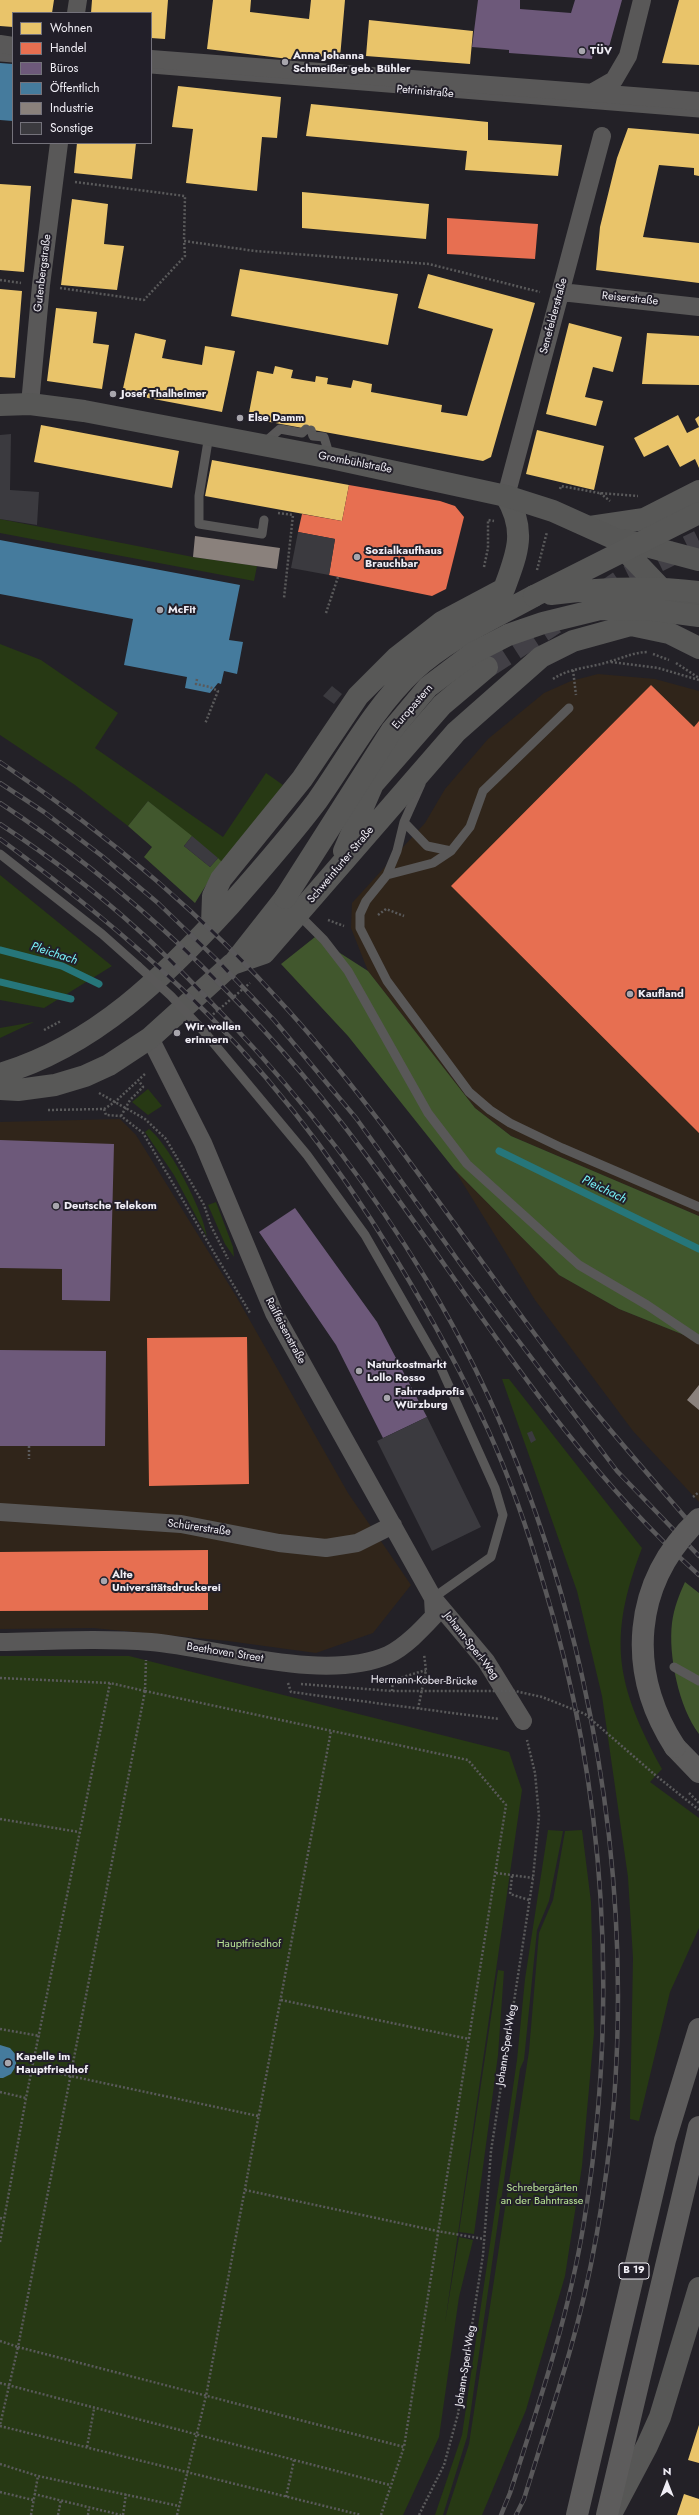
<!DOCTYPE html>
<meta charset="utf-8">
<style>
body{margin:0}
#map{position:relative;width:699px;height:2515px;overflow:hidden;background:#232127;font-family:Jost,sans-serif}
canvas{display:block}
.legend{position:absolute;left:12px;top:12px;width:140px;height:132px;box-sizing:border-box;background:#221f29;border:1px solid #74727b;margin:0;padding:5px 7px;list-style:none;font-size:12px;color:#f0eef5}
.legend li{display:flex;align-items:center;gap:8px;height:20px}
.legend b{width:20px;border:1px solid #74727b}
.north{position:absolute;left:647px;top:2463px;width:40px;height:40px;-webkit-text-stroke:3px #221f29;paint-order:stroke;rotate:0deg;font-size:11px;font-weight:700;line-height:16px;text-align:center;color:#f0eef5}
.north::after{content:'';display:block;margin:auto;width:14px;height:18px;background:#f0eef5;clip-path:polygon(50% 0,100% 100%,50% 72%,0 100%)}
</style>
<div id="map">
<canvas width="699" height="2515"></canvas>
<ul class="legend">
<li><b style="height:11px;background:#e9c46a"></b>Wohnen</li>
<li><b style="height:11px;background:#e76f51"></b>Handel</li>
<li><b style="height:11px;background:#6d597a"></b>Büros</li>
<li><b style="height:11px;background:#457b9d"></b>Öffentlich</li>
<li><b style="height:11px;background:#8a817c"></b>Industrie</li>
<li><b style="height:11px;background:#3b3a3f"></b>Sonstige</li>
</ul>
<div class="north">N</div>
</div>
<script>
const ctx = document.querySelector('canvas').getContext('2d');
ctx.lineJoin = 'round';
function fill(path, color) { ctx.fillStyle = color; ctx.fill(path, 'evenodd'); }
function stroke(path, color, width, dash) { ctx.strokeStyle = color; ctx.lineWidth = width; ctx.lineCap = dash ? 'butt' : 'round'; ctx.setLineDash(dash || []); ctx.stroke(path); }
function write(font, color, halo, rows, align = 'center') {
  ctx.font = font + ' Jost,sans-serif'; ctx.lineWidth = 4; ctx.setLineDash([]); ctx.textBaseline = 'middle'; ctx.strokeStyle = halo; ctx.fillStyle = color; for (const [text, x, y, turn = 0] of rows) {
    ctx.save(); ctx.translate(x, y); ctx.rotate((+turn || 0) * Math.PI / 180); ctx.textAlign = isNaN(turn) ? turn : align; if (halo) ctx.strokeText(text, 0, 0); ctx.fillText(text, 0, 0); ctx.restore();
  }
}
fill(new Path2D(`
 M598 674 655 679 699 691V1216L511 1136 475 1108 368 971 351 928 352 903 425 823 445 789 488 739 544 693 571 681Z
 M120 1119 136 1135 236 1296 348 1493 411 1585 373 1633 316 1653 228 1641 93 1628 0 1629V1122Z
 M454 1169 559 1275 619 1309 699 1341V1502L633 1431 535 1300Z`), '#30251a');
fill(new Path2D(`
 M0 519 193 557 257 566 254 581 0 533Z
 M0 644 41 660 118 713 95 748 223 837 266 773 283 785 223 863 148 801 128 826 75 785 0 735Z
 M0 875 112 966 44 1008 0 1000Z
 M34 1022 0 1038V1028Z
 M148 1089 162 1106 148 1115 132 1102Z
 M149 1129C169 1144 204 1212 207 1237L174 1175 145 1132Z
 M216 1202 233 1247 234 1257 225 1244 208 1205Z
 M502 1379H509L642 1548C607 1639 616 1685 662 1769L650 1782 699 1818V1928L670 1992 639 2121 630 2119 633 1958 628 1877 602 1696 577 1591Z
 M0 1656H129L509 1752 522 1790 445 2323 459 2237 473 2240 459 2297 439 2437 403 2515H0Z
 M548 1830 563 1831 549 1901 537 1930 524 2060 520 2069 467 2437 443 2515H435L462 2435 517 2060 525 1979Z
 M582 1830 591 1902 594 2033 582 2166 565 2276 526 2410 482 2515H446L469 2444 529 2051 539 1933 553 1900 565 1831Z
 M498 1970 504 1971 498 2055 474 2234 459 2232Z`), '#273914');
fill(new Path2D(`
 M148 801 192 836 184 846 210 867 218 858 223 863 213 874 195 903 144 857 152 847 128 826Z
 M315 937 368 971 475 1108 511 1136 699 1216V1341L619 1309 559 1275 454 1169 348 1036 281 964Z
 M685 1582 699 1593V1734C679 1708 668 1655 672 1623 674 1608 679 1595 685 1582Z`), '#41572d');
fill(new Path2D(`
 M0 0H54L52 13H13V27L0 26Z
 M92 0H168L165 39 151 38V13H91Z
 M213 0H251L250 12 309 19 311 0H345L340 58 305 55V61L207 49Z
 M679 0H699V65L662 63Z
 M369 20 473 31 470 64 366 56Z
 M178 86 281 97 277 138 262 137 257 191 186 183 193 129 172 127Z
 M311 104 488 122V140L562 145 558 176 465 170 467 151 306 136Z
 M628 128 699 134V176L694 175V168L659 165 643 237 699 243V283L596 270 600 227 617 158Z
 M77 143H136L132 179 74 173Z
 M0 184 31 186 24 272 0 270Z
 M302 192 429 204 426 239 302 228Z
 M72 199 108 204 104 244 124 246 117 290 61 285Z
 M240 269 398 294 388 345 231 316Z
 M428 274 535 303 491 457 483 461 248 418 257 371 273 374 275 366 293 370 291 378 315 382 316 376 328 378 327 384 351 388 353 380 372 384 371 392 442 405 441 412 467 416 493 329 418 308Z
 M0 289 22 291 15 378 0 377Z
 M56 308 97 312 93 343 109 345 102 389 47 381Z
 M569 323 622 337 613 372 593 367 585 397 603 401 596 426 546 414Z
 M135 333 166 340 162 358 202 365 205 346 235 351 222 412 122 393Z
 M647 333 699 336V385L642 384Z
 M678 415 687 433 699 427 695 419 699 416V468L695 459 680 467 668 445 644 457 634 438Z
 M41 425 179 451 172 488 34 462Z
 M537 430 604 446 594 490 526 474Z
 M212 460 349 485 342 521 205 496Z
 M699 2425V2463L688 2460Z
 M684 2494 699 2499V2515H677Z`), '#e9c46a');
fill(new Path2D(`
 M447 218 538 224 535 259 447 254Z
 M349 485 440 501 455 506 464 517 446 589 432 596 329 575 335 539 298 532 302 514 342 521Z
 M651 685 694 727 699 721V1133L451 886Z
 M247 1337 249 1484 149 1486 147 1338Z
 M208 1550V1610L0 1611V1552Z`), '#e76f51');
fill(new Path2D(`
 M478 0H520V9L571 13 575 0H622L609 47H594L592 59 509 53V50L472 47Z
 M0 1140 114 1144 110 1301 62 1300V1269L0 1268Z
 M295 1208 377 1322 427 1417 383 1438 336 1345 259 1232Z
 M0 1350 106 1351 105 1446H0Z`), '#6d597a');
fill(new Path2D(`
 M0 63 13 64V121L0 120Z
 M0 540 240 585 229 640 243 642 237 674 224 671 221 684 218 683 210 693 185 688 187 677 124 665 133 619 0 594Z
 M0 2045 10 2048 16 2055V2066L11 2074 3 2078H0Z`), '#457b9d');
fill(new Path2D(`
 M195 536 280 548 277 569 193 557Z
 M699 1385V1410L687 1400Z`), '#8a817c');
stroke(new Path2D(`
 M0 950 62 966 99 984
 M0 982 71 999
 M499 1151 699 1249`), '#26767a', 7);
fill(new Path2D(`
 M11 434 10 490 39 492 37 525 0 519V435Z
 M298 532 335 539 329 575 291 568Z
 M332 686 342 694 334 704 323 696Z
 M192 836 218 858 210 867 184 846Z
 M427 1417 481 1527 432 1551 377 1441Z
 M532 1431 536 1440 531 1443 527 1433Z`), '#3b3a3f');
stroke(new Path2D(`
 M601 594 626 577 699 541
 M487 667 555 623`), '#424046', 22, [22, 11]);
stroke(new Path2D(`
 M75 182 185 196 184 241 255 251 429 264 540 292
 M0 280 21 283
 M60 288 144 300 185 256 184 241
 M560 489 561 486 599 493 638 496
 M600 493 610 501
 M278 513 293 515 284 598
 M484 567 488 548V520L494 521
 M537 570 547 532
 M326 613 338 577
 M653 654 669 660
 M611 662 658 668 699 680
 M676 663 699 678
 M573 670 576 695
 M197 679 196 684 210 687 218 691 205 724
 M553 679C571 667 592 668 611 661 626 657 631 653 647 652
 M378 915 386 909 404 916
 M328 920 344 926
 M210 1017 250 983
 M44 1030 61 1021
 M99 1093 145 1119 166 1139 204 1205 211 1226 228 1259
 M104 1109 106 1115 121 1116 143 1133 250 1313 251 1312
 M48 1110 104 1109 115 1102 146 1073
 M121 1116 130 1100 143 1087 139 1081
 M29 1446V1459
 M0 1678 110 1683 145 1691 146 1660
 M288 1683 291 1692 499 1719
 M145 1691 468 1760 506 1805 404 2447 18 2347Z
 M392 1691 393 1680 426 1670
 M418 1709 426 1670 424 1654
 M654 1774 699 1810
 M689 1793 699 1803
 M0 1819 79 1832
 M496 1873 533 1878
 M512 1876 510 1894 529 1900
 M281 2000 469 2039
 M0 2029 40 2036
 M33 2068 258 2116
 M0 2092 26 2098
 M245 2190 437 2231 484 2239
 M0 2218 4 2219
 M0 2242 26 2098 110 1683
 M0 2341 18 2347 0 2425
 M0 2383 390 2485
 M0 2426 361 2515
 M87 2447 94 2409
 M0 2464 38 2476 179 2506
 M0 2492 33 2500
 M34 2494 121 2515
 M286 2497 294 2460
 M31 2515 38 2476
 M58 2515 61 2500
 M88 2515 89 2507
 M123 2515 126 2494
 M177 2515 206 2396 331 1731
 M381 2515 404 2447
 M419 2515 444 2465 458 2414 483 2255 491 2151 533 1878 539 1816 535 1773 527 1740`), '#5a5a5b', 2.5, [2, 2]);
stroke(new Path2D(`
 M0 57 13 58
 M151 69 699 113
 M311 430 313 436 324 437 330 457
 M209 435 199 496V524L262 534 264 520
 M264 443 280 429 302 433 306 429
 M421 784 404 822 397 851 387 875 366 901 360 914V928L387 981 469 1092 490 1110 510 1123 562 1148 699 1207
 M404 822 427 846 451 851
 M0 854 102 934 138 966
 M387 875 433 863 451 851 470 827 483 791 569 708
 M299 915 324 940 348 971 428 1113 467 1164 579 1265 647 1305 699 1340
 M206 1034 307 1155 365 1235 440 1366 495 1488 503 1515 491 1557 433 1598
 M674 1667 699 1681`), '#595858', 9);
stroke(new Path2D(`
 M76 13 78 0
 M0 44 13 46
 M151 59 699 101
 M593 92 614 80 628 56 642 0
 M561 292 699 307
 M30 404 41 285 59 143
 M506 496 602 136
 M0 1512 181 1524 279 1543 326 1548 357 1543 393 1525
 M433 1598 486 1661 523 1721
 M0 1642C50 1641 101 1638 151 1642 219 1648 325 1683 388 1655 405 1647 421 1630 434 1616L433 1598 274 1313 203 1143 150 1038`), '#595858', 18);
stroke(new Path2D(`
 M590 527 644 519 699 491
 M344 851 373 784 442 705 487 667
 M212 924 213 896 221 879 302 779 358 696 396 658 442 622 504 589C517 554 527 531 506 496
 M233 964 285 898
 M0 1074C95 1046 165 976 230 905 260 871 290 837 317 801 348 757 373 709 413 671 448 639 492 619 534 596
 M0 1089 18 1090 55 1085 85 1076 109 1065 150 1038 232 964 264 953 456 732 541 657 573 641 631 625 669 633 699 648`), '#585857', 22);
stroke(new Path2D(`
 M0 405 30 404 84 411 331 458 506 496 553 511 613 538 675 603 699 615
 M624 540 699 560
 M611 2514 647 2446 660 2417 699 2288`), '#575756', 22);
stroke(new Path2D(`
 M675 1747 699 1772
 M577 2515 665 2140 699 2029
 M607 2515 699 2127`), '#5d5c5c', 22);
stroke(new Path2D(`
 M0 57 13 58
 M151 69 699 113`), '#59585a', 1);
const rail = new Path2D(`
 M0 762C106 833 204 915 288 1010 394 1128 478 1263 575 1387 610 1431 648 1474 685 1517L699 1530
 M0 783 44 812 102 856 158 903 217 960 274 1020 356 1118 462 1266 617 1471 699 1556
 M0 803C131 889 244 998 341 1122 458 1273 555 1447 699 1575
 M0 824C47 855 94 890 136 928 169 957 199 990 230 1022 304 1101 370 1186 426 1279 570 1517 635 1824 614 2101 607 2183 592 2275 569 2354 555 2402 539 2450 524 2499L516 2515
 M0 839C63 885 124 934 181 988 265 1067 336 1161 396 1259 430 1315 462 1373 489 1432 511 1481 528 1531 543 1582 607 1790 619 2007 584 2222 569 2315 539 2404 510 2493L501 2515`);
stroke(rail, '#59585a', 4.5);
stroke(rail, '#221f29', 3, [9]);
stroke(new Path2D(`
 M693 1497 699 1492
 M301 1684 392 1691H515L542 1697 585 1714 654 1774`), '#5a5a5b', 2.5, [2, 2]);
stroke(new Path2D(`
 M138 966 171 996 206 1034`), '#595858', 9);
stroke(new Path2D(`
 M551 594C601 588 649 586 699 592
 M534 596 699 513
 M285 898 392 730 428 687 473 653 508 635 543 623 600 609 654 610 699 616`), '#585857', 22);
stroke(new Path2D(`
 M675 1747C626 1671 632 1583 699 1519`), '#5d5c5c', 22);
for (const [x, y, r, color] of [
 [582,51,4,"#a8a6ad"],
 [285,62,4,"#a8a6ad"],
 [113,394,4,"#a8a6ad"],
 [240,418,4,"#a8a6ad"],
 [357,557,4,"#a8a6ad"],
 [160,610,4,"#a8a6ad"],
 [630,994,4,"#a8a6ad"],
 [177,1033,4,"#a8a6ad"],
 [56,1206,4,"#a8a6ad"],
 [359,1371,4,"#a8a6ad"],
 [387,1398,4,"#a8a6ad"],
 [104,1581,4,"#a8a6ad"],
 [8,2063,4,"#a8a6ad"]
]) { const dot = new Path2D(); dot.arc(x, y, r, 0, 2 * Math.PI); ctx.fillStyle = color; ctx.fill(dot); stroke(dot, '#221f29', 1.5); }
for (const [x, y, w] of [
 [634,2271,30]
]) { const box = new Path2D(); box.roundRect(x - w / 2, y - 8, w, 16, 3); ctx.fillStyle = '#221f29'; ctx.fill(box); stroke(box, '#f0eef5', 1); }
write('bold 10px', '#f0eef5', null, [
 ["B 19",634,2271]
]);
write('bold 11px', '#f0eef5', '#221f29', [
 ["TÜV",590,51],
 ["Anna Johanna",293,56],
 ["Schmeißer geb. Bühler",293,69],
 ["Josef Thalheimer",121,394],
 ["Else Damm",248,418],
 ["Sozialkaufhaus",365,551],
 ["Brauchbar",365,564],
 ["McFit",168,610],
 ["Kaufland",638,994],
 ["Wir wollen",185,1027],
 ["erinnern",185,1040],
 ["Deutsche Telekom",64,1206],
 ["Naturkostmarkt",367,1365],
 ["Lollo Rosso",367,1378],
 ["Fahrradprofis",395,1392],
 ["Würzburg",395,1405],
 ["Alte",112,1575],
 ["Universitätsdruckerei",112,1588],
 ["Kapelle im",16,2057],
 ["Hauptfriedhof",16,2070]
], 'left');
write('11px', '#f0eef5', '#221f29', [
 ["Petrinistraße",425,92,5],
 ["Gutenbergstraße",43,273,-83],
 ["Reiserstraße",630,299,6],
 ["Senefelderstraße",554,316,-75],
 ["Grombühlstraße",355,463,11],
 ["Europastern",413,707,-49],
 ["Schweinfurter Straße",341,865,-50],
 ["Raiffeisenstraße",285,1331,62],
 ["Schürerstraße",199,1528,8],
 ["Johann-Sperl-Weg",471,1646,52],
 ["Beethoven Street",225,1653,9],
 ["Hermann-Kober-Brücke",424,1681,1],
 ["Johann-Sperl-Weg",507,2045,-81],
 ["Johann-Sperl-Weg",466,2366,-81]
]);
write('11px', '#b9e396', '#221f29', [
 ["Hauptfriedhof",249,1944],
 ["Schrebergärten",542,2188],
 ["an der Bahntrasse",542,2201]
]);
write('italic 12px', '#79f5fa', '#221f29', [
 ["Pleichach",54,954,18],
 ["Pleichach",604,1190,26]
]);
</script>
